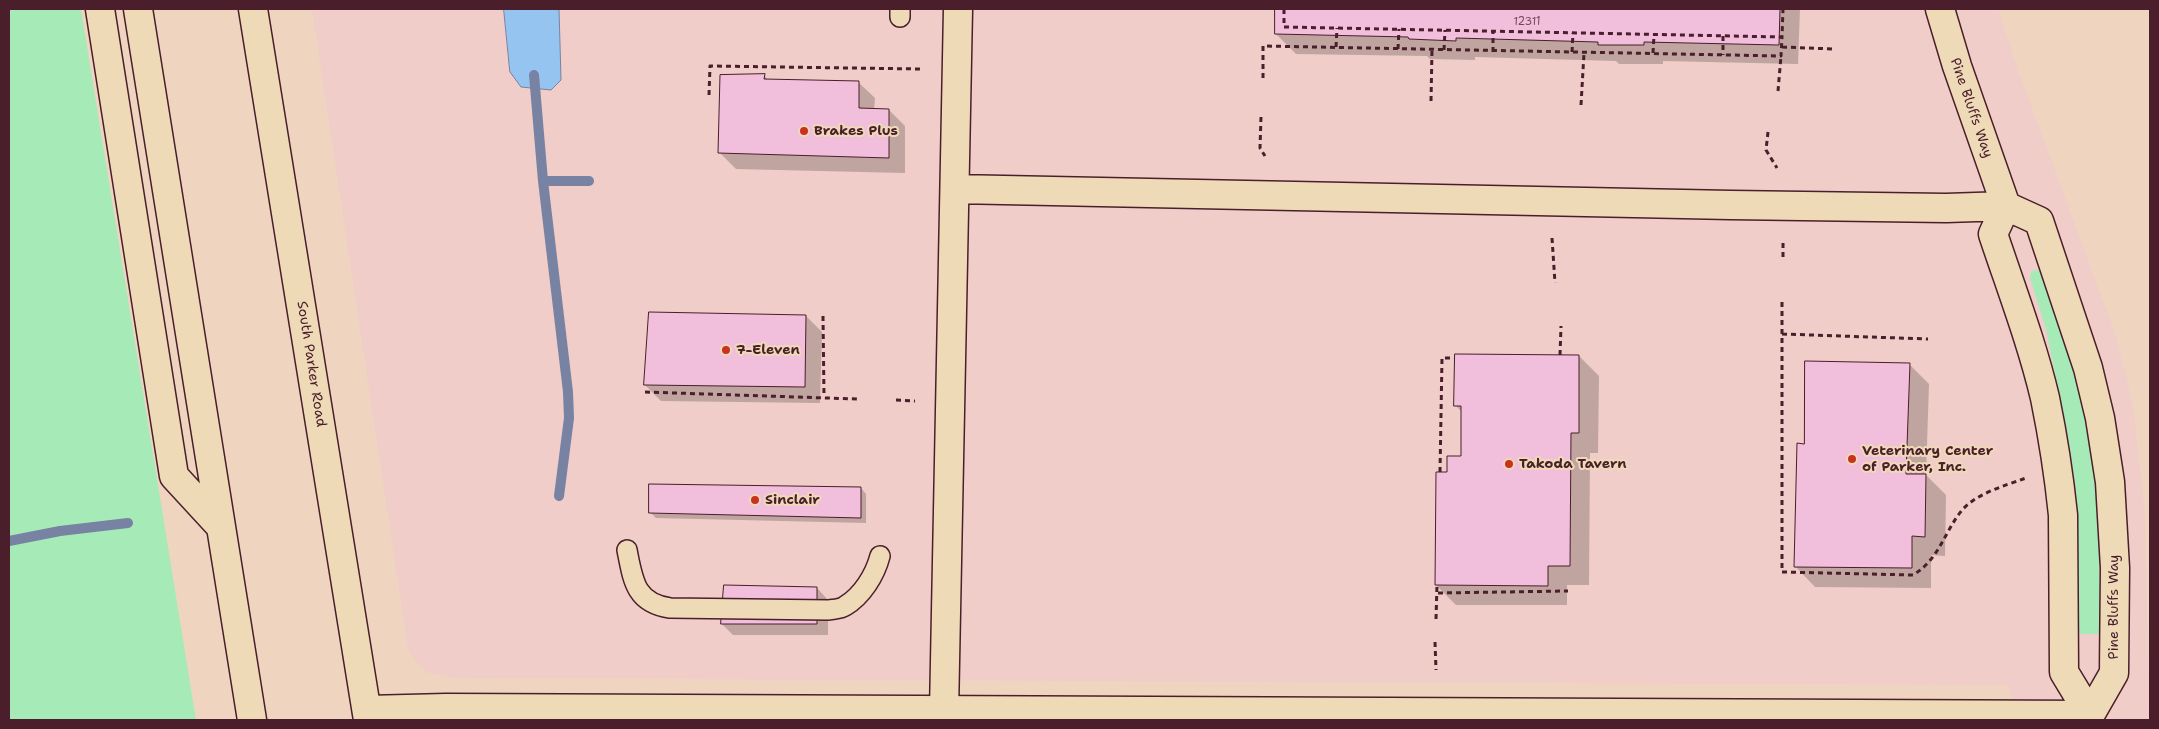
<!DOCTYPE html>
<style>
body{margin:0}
#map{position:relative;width:2159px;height:729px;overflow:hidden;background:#efd4bf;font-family:"Shantell Sans",sans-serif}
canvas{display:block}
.frame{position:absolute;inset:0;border:10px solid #4a1f2b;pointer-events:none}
</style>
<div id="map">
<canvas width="2159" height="729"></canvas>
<div class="frame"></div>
</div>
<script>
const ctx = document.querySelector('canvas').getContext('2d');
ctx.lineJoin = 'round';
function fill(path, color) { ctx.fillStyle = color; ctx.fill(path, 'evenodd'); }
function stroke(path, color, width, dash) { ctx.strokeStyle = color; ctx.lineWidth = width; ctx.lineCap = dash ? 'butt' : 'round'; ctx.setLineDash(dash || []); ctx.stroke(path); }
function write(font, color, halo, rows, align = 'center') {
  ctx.font = font + ' "Shantell Sans",sans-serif'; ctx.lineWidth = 4; ctx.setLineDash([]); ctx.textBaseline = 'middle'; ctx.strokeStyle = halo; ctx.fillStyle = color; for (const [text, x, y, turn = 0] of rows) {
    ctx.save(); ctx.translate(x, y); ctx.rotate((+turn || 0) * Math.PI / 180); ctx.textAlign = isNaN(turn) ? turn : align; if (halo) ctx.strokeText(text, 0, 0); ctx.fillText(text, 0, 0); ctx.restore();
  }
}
fill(new Path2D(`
 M312 9H1998L2018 70 2114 331 2127 379 2135 423 2145 516 2149 720H2017L2008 685 454 678 428 673 418 665 408 649Z`), '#f0cdc8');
fill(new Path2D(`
 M9 9H81L196 720H9Z
 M2035 270 2040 271 2042 276C2058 321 2077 367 2085 414 2099 486 2099 559 2101 632L2097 634H2081L2078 631V542L2075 488 2071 455 2046 329 2030 278 2031 272Z`), '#a6ebb7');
const water = new Path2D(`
 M504 9H559L561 80 551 90 521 87 510 72Z`);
fill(water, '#96c4f1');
stroke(water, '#7882a2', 1);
fill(new Path2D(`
 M1276 9H1800L1798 64 1663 61V64H1619L1616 61 1475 57V60L1430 59 1427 56 1296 54 1276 34Z
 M764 75 769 81 858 82 875 98 874 110H889L905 126V173L736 169 720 153Z
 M806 316 822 332 820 403 661 401 645 385Z
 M1579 356 1599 376 1598 453H1590L1589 585H1567V605H1456L1436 585 1448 473 1462 458V412L1455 405Z
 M1909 364 1929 384 1926 475 1946 495 1945 556 1931 555V588L1815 587 1796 567 1806 446Z
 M861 488 866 494V523L656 518 650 512Z
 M817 588 828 600V635H733L722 624Z`), '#0003');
stroke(new Path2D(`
 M534 75 543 181 568 392 569 418 559 496
 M543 181H589
 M9 541 60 531 128 523`), '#7882a2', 10);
const building = new Path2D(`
 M1275 9H1780L1779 45 1644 42V45H1598V42L1456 38V41L1409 39 1408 37 1275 34Z
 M765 74 764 79 859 81V108L889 109V158L718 153 720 75Z
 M649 312 806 315 805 387 644 385Z
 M1455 354 1579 355V433H1571L1570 566H1548V586L1435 585 1436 472H1447V456H1461V406H1454Z
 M1805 361 1910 363 1906 474H1926L1925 537 1912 536V568L1794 567 1797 443 1804 444Z
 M649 484 861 487V518L649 513Z
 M724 585 817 587V624H721Z`);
fill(building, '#f1bedc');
stroke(building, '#4a1f2b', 1);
const lane = new Path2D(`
 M900 17V9
 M627 550C633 580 635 603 670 608L829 610C835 609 841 609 845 606 862 596 875 575 880 556`);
const street = new Path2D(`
 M1940 9 1957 66 2006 206 1993 234C2011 288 2032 343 2045 398 2053 437 2059 476 2063 515L2064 672 2090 715
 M955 189 1731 205 1946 208 2006 206 2039 221 2088 368 2100 418 2110 482 2115 568 2114 673 2090 715
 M367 710 446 708 2090 715
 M944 712 958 9`);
const highway = new Path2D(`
 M100 9 174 476 221 527
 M138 9 252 720
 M253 9 368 720`);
stroke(lane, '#4a1f2b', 22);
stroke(street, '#4a1f2b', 31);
stroke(highway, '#4a1f2b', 31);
stroke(new Path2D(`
 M1284 9V27L1782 37 1783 9
 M1723 36V55
 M1336 47 1337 28
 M1782 47 1834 49
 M1398 49 1399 29
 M1444 50 1445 30
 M1493 52V31
 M1572 52 1573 33
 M1653 53 1654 35
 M1263 78V46L1781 56 1782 37
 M1778 91 1781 56
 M709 95 710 66 920 69
 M1431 101 1432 50
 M1581 105 1584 53
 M1261 117 1260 148 1265 156
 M1768 132 1766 150 1777 168
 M1552 238 1555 283
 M1783 243V261
 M1782 302V572L1913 575C1938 560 1943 536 1959 514 1973 494 2004 486 2026 478
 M823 316 824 397
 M1782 334 1928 339
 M1560 355 1561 326
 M645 392 857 399
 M896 400 915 401
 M1440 472 1442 358H1455
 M1438 593 1568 591
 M1436 619 1437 585
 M1435 642 1436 670`), '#4a1f2b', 3, [5, 4]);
stroke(lane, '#efdab8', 19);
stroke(street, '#efdab8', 28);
stroke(highway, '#efdab8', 28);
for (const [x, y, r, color] of [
 [804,131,5,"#c8321e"],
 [726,350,5,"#c8321e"],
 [1852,459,5,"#c8321e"],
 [1509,464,5,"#c8321e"],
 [755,500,5,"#c8321e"]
]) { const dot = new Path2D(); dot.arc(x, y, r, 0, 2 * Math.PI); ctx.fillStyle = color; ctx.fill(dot); stroke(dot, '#efdab8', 2); }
write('11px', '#744757', null, [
 ["12311",1527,22]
]);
write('14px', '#4a1f2b', '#efdab8', [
 ["Pine Bluffs Way",1971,108,71],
 ["South Parker Road",311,364,81],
 ["Pine Bluffs Way",2114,607,-90]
]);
write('bold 14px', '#4a1f2b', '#efdab8', [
 ["Brakes Plus",814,131],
 ["7-Eleven",736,350],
 ["Veterinary Center",1862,451],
 ["of Parker, Inc.",1862,467],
 ["Takoda Tavern",1519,464],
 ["Sinclair",765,500]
], 'left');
</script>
